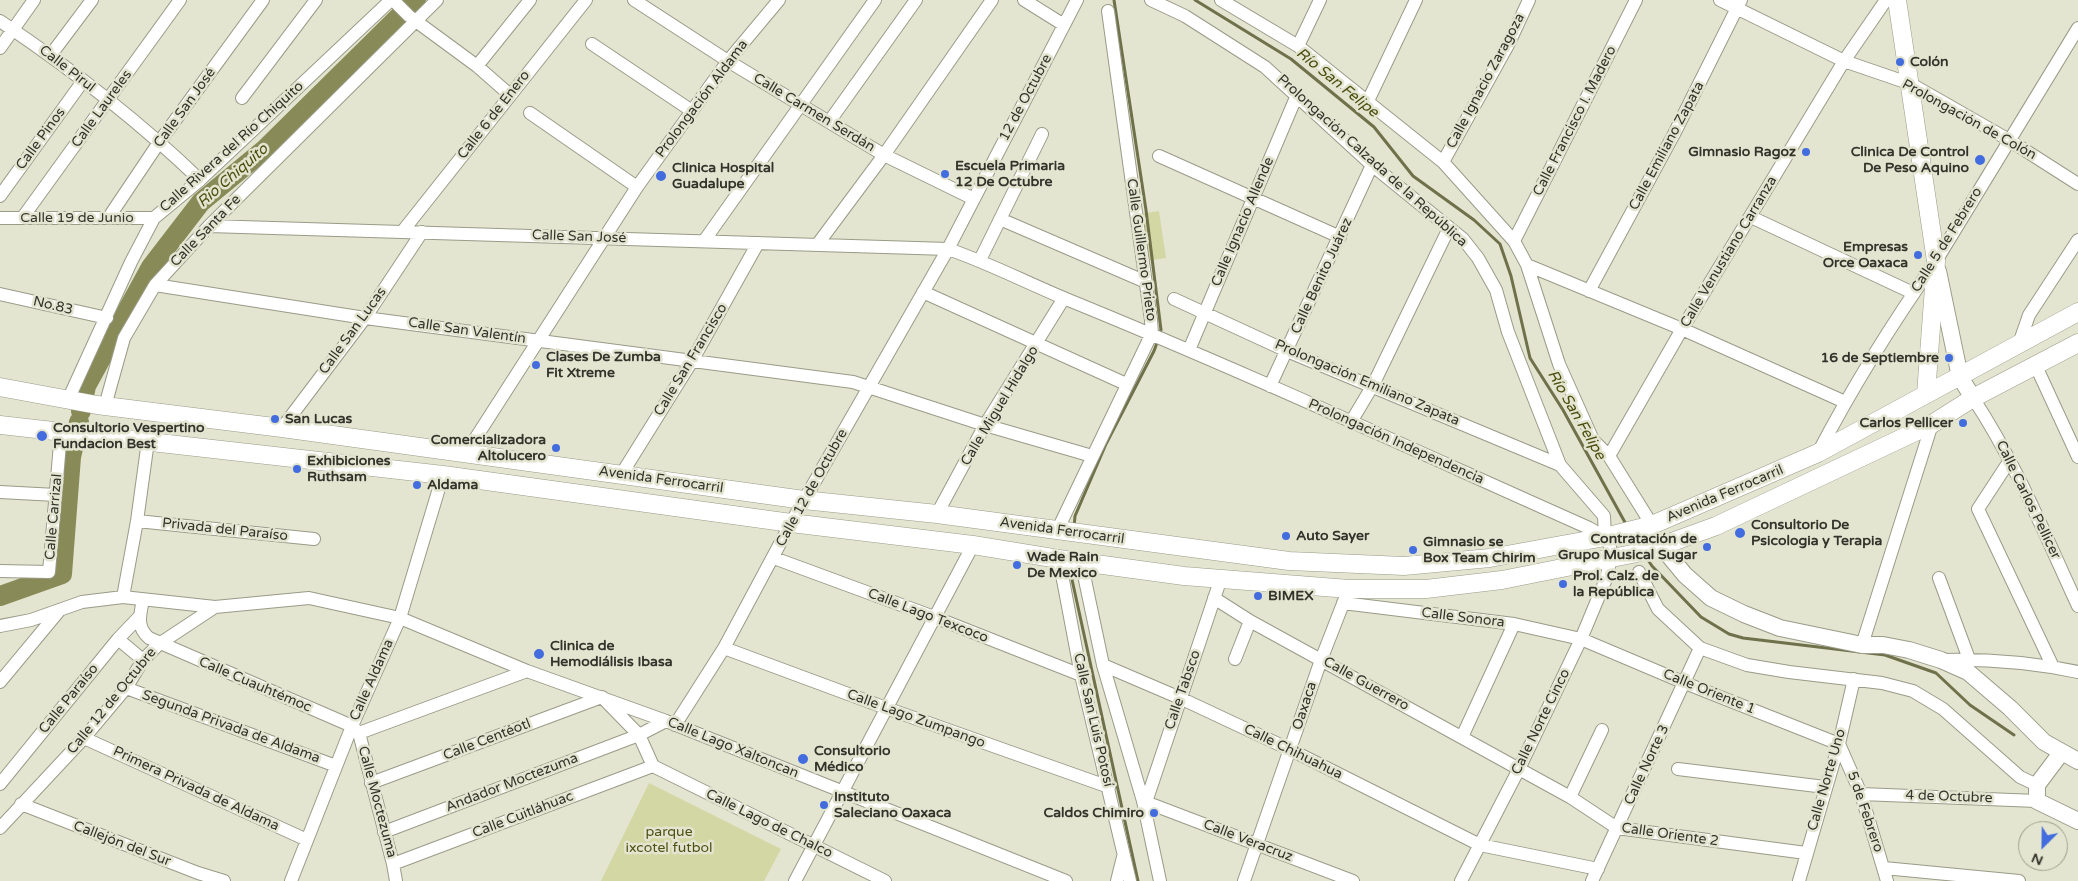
<!DOCTYPE html>
<meta charset="utf-8">
<style>
body{margin:0}
#map{position:relative;width:2078px;height:881px;overflow:hidden;background:#e3e5d0;font-family:"Varela Round",sans-serif}
canvas{display:block}
.north{position:absolute;left:2018px;top:821px;width:50px;height:50px;box-sizing:border-box;background:#e3e5d0;border:1px solid #9d9e8e;border-radius:50%;rotate:203deg;font-size:14px;font-weight:700;line-height:20px;text-align:center;color:#33332b}
.north::after{content:'';display:block;margin:auto;width:18px;height:22px;background:#436cde;clip-path:polygon(50% 0,100% 100%,50% 72%,0 100%)}
</style>
<div id="map">
<canvas width="2078" height="881"></canvas>
<div class="north">N</div>
</div>
<script>
const ctx = document.querySelector('canvas').getContext('2d');
ctx.lineJoin = 'round';
function fill(path, color) { ctx.fillStyle = color; ctx.fill(path, 'evenodd'); }
function stroke(path, color, width, dash) { ctx.strokeStyle = color; ctx.lineWidth = width; ctx.lineCap = dash ? 'butt' : 'round'; ctx.setLineDash(dash || []); ctx.stroke(path); }
function write(font, color, halo, rows, align = 'center') {
  ctx.font = font + ' "Varela Round",sans-serif'; ctx.lineWidth = 5; ctx.setLineDash([]); ctx.textBaseline = 'middle'; ctx.strokeStyle = halo; ctx.fillStyle = color; for (const [text, x, y, turn = 0] of rows) {
    ctx.save(); ctx.translate(x, y); ctx.rotate((+turn || 0) * Math.PI / 180); ctx.textAlign = isNaN(turn) ? turn : align; if (halo) ctx.strokeText(text, 0, 0); ctx.fillText(text, 0, 0); ctx.restore();
  }
}
fill(new Path2D(`
 M1159 211 1166 258 1146 261 1138 214Z
 M649 783 781 849 764 881H601Z`), '#d3d7a3');
stroke(new Path2D(`
 M1114 0 1146 210 1161 330 1159 334
 M1195 0 1291 59 1374 127 1413 176 1474 220 1500 244 1511 276 1530 358 1563 410 1627 526
 M1074 528 1075 516 1106 444 1154 351 1158 340
 M1646 557 1652 566 1701 617 1729 634 1743 638 1885 655 1936 673 1970 705 2014 735
 M1071 567V575L1138 881`), '#6e714a', 3);
stroke(new Path2D(`
 M81 411 86 386 151 267 201 202 264 150 416 0
 M0 596 62 574 71 457 79 422`), '#888b57', 20);
const minor = new Path2D(`
 M393 0 409 16 477 66 510 95
 M634 0 728 61 829 122 884 155 974 199
 M1024 0 1064 25
 M1151 0 1185 16 1265 67 1372 165 1463 239 1478 258 1496 290 1508 332 1560 465 1604 516 1605 537
 M1221 0 1298 46 1443 162 1514 241 1527 265 1559 364 1593 440 1609 456 1652 525
 M1720 0 1844 61 1911 84 2009 140 2078 184
 M0 21C70 68 139 121 200 180
 M592 44 692 111
 M1298 46 1320 0
 M0 48 34 0
 M50 56 92 0
 M477 66 530 0
 M242 98 316 0
 M1367 103 1416 0
 M530 113 637 187
 M829 122 916 0
 M1159 156 1340 237
 M1443 162 1509 43 1529 0
 M0 196 83 81
 M23 217 180 0
 M109 217 160 141 263 0
 M1751 217 1913 293
 M0 218H154
 M1000 219 1146 282
 M209 226 948 249C989 263 1027 283 1066 299 1243 371 1416 451 1589 528L1605 537 1610 546 1611 558 1606 579 1581 639 1519 769 1461 881
 M402 232 586 0
 M704 241 875 0
 M1514 241 1636 0
 M817 245 884 155 992 0
 M980 260 1042 134
 M1527 265 1682 329 1845 402
 M155 285 365 318 853 382 985 425 1092 456
 M1589 291 1674 134 1741 0
 M923 292 1126 384
 M0 294 107 318
 M1174 299 1287 351 1560 465
 M2019 344 2029 315 2078 240
 M1189 350 1297 95
 M2035 364 2078 457
 M1270 386 1372 165
 M1973 398C2016 463 2045 535 2078 606
 M68 400 131 262 154 218 200 180 391 0
 M105 406 124 338 155 285 209 226 437 0
 M1351 422 1373 385 1449 228
 M282 428 365 318 422 232
 M466 453 637 187 728 61 779 0
 M1818 453C1853 386 1893 322 1936 261L2078 28
 M1609 456 1682 329 1844 61 1886 0
 M2010 460 1978 509 2053 667
 M621 475 692 361 758 243
 M0 492 56 495
 M937 514 985 425 1064 298
 M137 521 314 539
 M1057 531 1152 333 1151 320 1108 11
 M774 558 934 617 1081 675
 M1059 559 1081 675 1130 881
 M1081 561 1103 665 1143 801 1160 881
 M0 571 49 572 61 432
 M1639 572 1658 609 1700 648 1747 665 1789 672 1882 683 1913 691 1943 709 2020 777 2037 785
 M1939 578 1969 659
 M123 597 137 521 148 441
 M1214 598 1250 621 1570 797 1617 828 1806 853
 M143 600C140 615 136 627 149 638L352 726 359 733 393 864 396 881
 M1343 603 1514 624 1581 639 1685 683 1839 744 1861 794 1887 881
 M0 626 31 620 82 602 123 597 215 607
 M118 639 143 660
 M1862 645 1932 424
 M724 648 886 708 1109 787
 M1235 659 1250 621
 M1943 660C1988 659 2034 663 2078 672
 M1103 665 1180 698 1291 750 1480 845 1598 869
 M0 682 59 611
 M126 688 336 766
 M675 725 724 648 791 523 948 249 1077 0
 M359 733 527 671
 M1462 737 1514 624
 M84 738 307 840
 M653 766 885 881
 M1678 769 1825 787
 M371 783 602 697 639 735 653 766
 M0 784 118 639 140 616
 M1861 794 2037 801
 M1570 797 1602 730
 M1143 801 1353 881
 M1146 802 1221 578
 M21 804 198 873 224 881
 M0 828 84 738 126 688 143 660 159 644 215 607 309 598 400 618 527 671 666 721 1066 881
 M384 832 639 735 666 721
 M393 864 653 766
 M1884 868 2019 881
 M291 881 352 726 400 618 443 475
 M795 881 973 545
 M1117 881 1123 857
 M1244 881 1321 660 1346 596
 M1592 881 1700 648
 M1799 881 1839 744 1854 679`);
const tertiary = new Path2D(`
 M1938 271 1960 377 1973 398
 M1661 546 1685 575 1711 598 1744 614 1780 628 1862 645H1883L1909 650 1941 660 1968 672 2010 708 2044 742 2078 761
 M2061 753 2037 785V801L2078 821`);
const secondary = new Path2D(`
 M1897 0 1936 261 1926 394
 M0 387 97 405 282 428 804 500 937 514 1289 561 1404 566 1490 558 1605 537 1652 525 1818 453 2078 312
 M0 425 443 475 791 523 973 545 1059 559 1184 576 1349 589H1426L1502 580 1632 554 1661 546 1716 526 1932 424 1973 398 2078 343`);
stroke(minor, '#9a9b88', 14);
stroke(tertiary, '#9a9b88', 18);
stroke(secondary, '#9a9b88', 19);
stroke(minor, '#fff', 12);
stroke(tertiary, '#fff', 16);
stroke(secondary, '#fff', 18);
for (const [x, y, r, color] of [
 [1900,62,5,"#436cde"],
 [1806,152,5,"#436cde"],
 [1980,160,6,"#436cde"],
 [945,174,5,"#436cde"],
 [661,176,6,"#436cde"],
 [1918,255,5,"#436cde"],
 [1949,358,5,"#436cde"],
 [536,365,5,"#436cde"],
 [275,419,5,"#436cde"],
 [1963,423,5,"#436cde"],
 [42,436,6,"#436cde"],
 [556,448,5,"#436cde"],
 [297,469,5,"#436cde"],
 [417,485,5,"#436cde"],
 [1740,533,6,"#436cde"],
 [1286,536,5,"#436cde"],
 [1707,547,5,"#436cde"],
 [1413,550,5,"#436cde"],
 [1017,565,5,"#436cde"],
 [1563,584,5,"#436cde"],
 [1258,596,5,"#436cde"],
 [539,654,6,"#436cde"],
 [803,759,6,"#436cde"],
 [824,805,5,"#436cde"],
 [1154,813,5,"#436cde"]
]) { const dot = new Path2D(); dot.arc(x, y, r, 0, 2 * Math.PI); ctx.fillStyle = color; ctx.fill(dot); stroke(dot, '#e3e5d0', 2); }
write('bold 14px', '#33332b', '#e3e5d0', [
 ["Colón",1910,62],
 ["Gimnasio Ragoz",1796,152,"right"],
 ["Clinica De Control",1969,152,"right"],
 ["De Peso Aquino",1969,168,"right"],
 ["Escuela Primaria",955,166],
 ["12 De Octubre",955,182],
 ["Clinica Hospital",672,168],
 ["Guadalupe",672,184],
 ["Empresas",1908,247,"right"],
 ["Orce Oaxaca",1908,263,"right"],
 ["Clases De Zumba",546,357],
 ["Fit Xtreme",546,373],
 ["16 de Septiembre",1939,358,"right"],
 ["San Lucas",285,419],
 ["Carlos Pellicer",1953,423,"right"],
 ["Consultorio Vespertino",53,428],
 ["Fundacion Best",53,444],
 ["Comercializadora",546,440,"right"],
 ["Altolucero",546,456,"right"],
 ["Exhibiciones",307,461],
 ["Ruthsam",307,477],
 ["Aldama",427,485],
 ["Consultorio De",1751,525],
 ["Psicologia y Terapia",1751,541],
 ["Auto Sayer",1296,536],
 ["Contratación de",1697,539,"right"],
 ["Grupo Musical Sugar",1697,555,"right"],
 ["Gimnasio se",1423,542],
 ["Box Team Chirim",1423,558],
 ["Wade Rain",1027,557],
 ["De Mexico",1027,573],
 ["Prol. Calz. de",1573,576],
 ["la República",1573,592],
 ["BIMEX",1268,596],
 ["Clinica de",550,646],
 ["Hemodiálisis Ibasa",550,662],
 ["Consultorio",814,751],
 ["Médico",814,767],
 ["Instituto",834,797],
 ["Saleciano Oaxaca",834,813],
 ["Caldos Chimiro",1144,813,"right"]
], 'left');
write('14px', '#33332b', '#e3e5d0', [
 ["Calle Pirul",67,69,38],
 ["Calle Ignacio Zaragoza",1486,81,-62],
 ["12 de Octubre",1026,98,-62],
 ["Prolongación Aldama",702,99,-53],
 ["Calle San José",185,108,-54],
 ["Calle Laureles",102,109,-54],
 ["Calle Carmen Serdán",814,113,31],
 ["Calle 6 de Enero",494,115,-52],
 ["Prolongación de Colón",1969,120,29],
 ["Calle Francisco I. Madero",1575,121,-63],
 ["Calle Pinos",41,139,-54],
 ["Calle Emiliano Zapata",1667,146,-62],
 ["Calle Rivera del Río Chiquito",232,147,-42],
 ["Prolongación Calzada de la República",1372,161,42],
 ["Calle 19 de Junio",77,218],
 ["Calle Ignacio Allende",1243,222,-67],
 ["Calle Santa Fe",206,231,-46],
 ["Calle San José",579,237,2],
 ["Calle 5 de Febrero",1947,240,-58],
 ["Calle Guillermo Prieto",1141,250,82],
 ["Calle Venustiano Carranza",1729,252,-59],
 ["Calle Benito Juárez",1322,276,-65],
 ["No.83",53,306,13],
 ["Calle San Lucas",353,331,-54],
 ["Calle San Valentín",467,331,8],
 ["Calle San Francisco",691,360,-59],
 ["Prolongación Emiliano Zapata",1367,383,23],
 ["Calle Miguel Hidalgo",1000,406,-59],
 ["Prolongación Independencia",1396,442,24],
 ["Avenida Ferrocarril",661,480,8],
 ["Calle 12 de Octubre",812,488,-61],
 ["Avenida Ferrocarril",1725,494,-23],
 ["Calle Carlos Pellicer",2028,500,64],
 ["Calle Carrizal",54,517,-85],
 ["Privada del Paraíso",225,530,6],
 ["Avenida Ferrocarril",1062,531,8],
 ["Calle Lago Texcoco",928,616,21],
 ["Calle Sonora",1463,618,7],
 ["Calle Aldama",372,680,-66],
 ["Calle Guerrero",1366,684,29],
 ["Calle Cuauhtémoc",255,685,23],
 ["Calle Tabsco",1183,690,-71],
 ["Calle Oriente 1",1709,692,22],
 ["Calle Paraíso",69,699,-51],
 ["Calle 12 de Octubre",112,701,-51],
 ["Oaxaca",1305,706,-72],
 ["Calle Lago Zumpango",916,719,20],
 ["Calle San Luis Potosí",1093,720,77],
 ["Calle Norte Cinco",1541,722,-64],
 ["Segunda Privada de Aldama",231,727,20],
 ["Calle Centéotl",487,740,-21],
 ["Calle Lago Xaltoncan",733,748,22],
 ["Calle Chihuahua",1293,752,26],
 ["Calle Norte 3",1647,765,-65],
 ["Calle Norte Uno",1827,780,-74],
 ["Andador Moctezuma",512,783,-21],
 ["Primera Privada de Aldama",196,789,25],
 ["4 de Octubre",1949,797,2],
 ["Calle Moctezuma",377,802,75],
 ["5 de Febrero",1865,812,71],
 ["Calle Cuitláhuac",523,815,-21],
 ["Calle Lago de Chalco",769,824,26],
 ["Calle Oriente 2",1670,835,8],
 ["Calle Veracruz",1248,841,21],
 ["Callejón del Sur",122,844,21]
]);
write('14px', '#4f5113', '#e3e5d0', [
 ["parque",669,832],
 ["ixcotel futbol",669,848]
]);
write('italic 15px', '#4c4e0f', '#e3e5d0', [
 ["Río San Felipe",1337,83,39],
 ["Rio Chiquito",233,176,-41],
 ["Río San Felipe",1576,415,60]
]);
</script>
